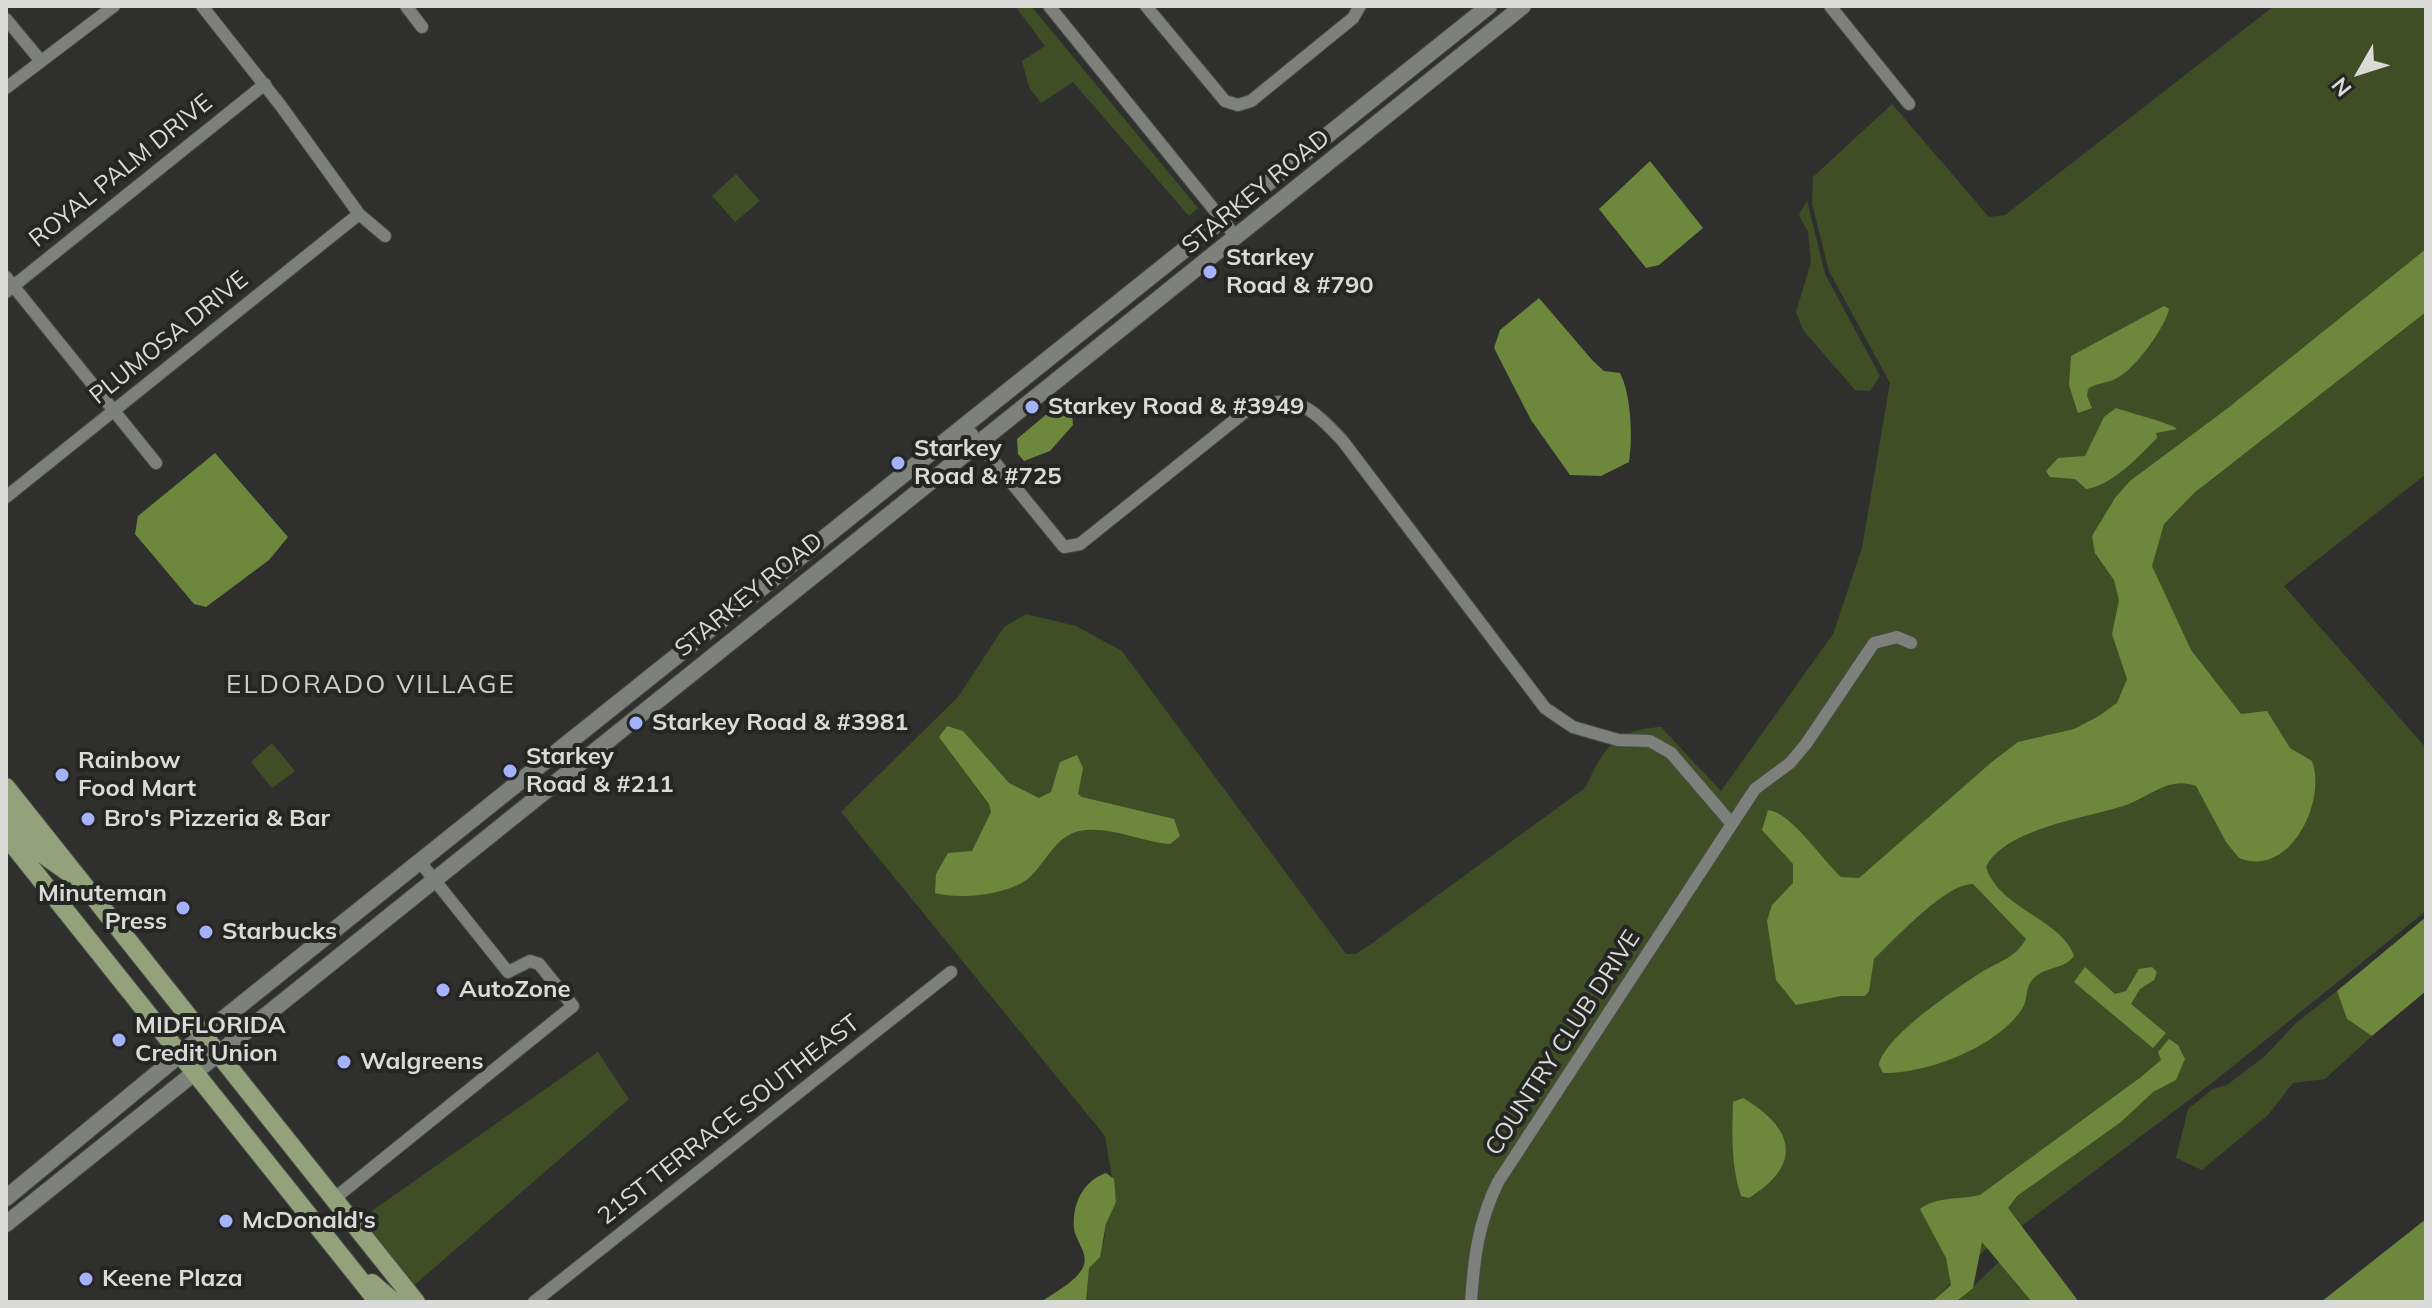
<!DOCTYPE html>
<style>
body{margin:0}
#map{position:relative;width:2432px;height:1308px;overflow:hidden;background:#2f302d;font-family:Mulish,sans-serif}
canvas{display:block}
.frame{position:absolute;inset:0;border:8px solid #dadbd8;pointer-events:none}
.north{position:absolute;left:2320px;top:32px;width:80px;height:80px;-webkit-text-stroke:6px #252623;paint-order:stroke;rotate:231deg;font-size:22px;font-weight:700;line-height:32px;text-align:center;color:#dadbd8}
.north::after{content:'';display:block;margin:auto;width:28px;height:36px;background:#dadbd8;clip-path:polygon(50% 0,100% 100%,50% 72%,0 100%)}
</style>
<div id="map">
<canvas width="2432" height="1308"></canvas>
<div class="frame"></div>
<div class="north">N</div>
</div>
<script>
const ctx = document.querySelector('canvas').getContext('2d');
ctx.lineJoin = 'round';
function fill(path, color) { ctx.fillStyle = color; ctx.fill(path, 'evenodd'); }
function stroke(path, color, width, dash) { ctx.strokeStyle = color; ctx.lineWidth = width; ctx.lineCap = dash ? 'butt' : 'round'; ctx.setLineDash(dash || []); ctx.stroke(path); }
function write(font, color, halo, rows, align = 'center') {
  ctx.font = font + ' Mulish,sans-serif'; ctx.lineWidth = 8; ctx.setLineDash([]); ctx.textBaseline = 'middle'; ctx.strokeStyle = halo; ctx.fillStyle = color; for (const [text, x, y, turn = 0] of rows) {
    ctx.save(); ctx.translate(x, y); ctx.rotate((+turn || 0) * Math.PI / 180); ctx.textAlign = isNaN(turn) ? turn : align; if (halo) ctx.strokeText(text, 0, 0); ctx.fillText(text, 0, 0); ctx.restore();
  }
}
fill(new Path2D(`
 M1015 6H1031L1198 208 1189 216 1073 82 1041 103 1029 87 1022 61 1045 46Z
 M2274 6H2426V474L2284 586 2426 748V911L2217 1079 2016 1230 1987 1248 1932 1302H1086L1089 1268 1104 1242 1106 1224 1116 1202 1105 1136 841 812 958 697 1004 627 1026 614 1076 626 1122 651 1346 954H1356L1371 944 1586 787C1604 747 1615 730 1661 727L1721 791 1833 634 1862 548 1890 383 1829 271 1812 203 1813 177 1892 104 1989 217 2005 215Z
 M736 174 760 201 735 222 712 196Z
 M1807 201 1825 274 1880 376 1870 391 1855 390 1803 330 1796 312 1811 262 1808 232 1799 215Z
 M272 743 295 771 272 788 251 762Z
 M2337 991 2347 1019 2372 1036 2325 1079 2293 1083 2268 1115 2202 1170 2176 1158 2188 1109 2213 1089 2227 1085 2265 1056 2296 1023Z
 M598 1052 629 1099 412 1287 359 1220Z
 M2001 1260 2034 1302H1957Z`), '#404e26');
fill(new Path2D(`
 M1650 161 1703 228 1659 265 1646 268 1599 209Z
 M2426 249V312L2194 493 2164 524 2152 566 2191 650 2241 714 2267 711 2290 748 2312 761C2327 801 2290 879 2239 858L2226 842 2196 786C2169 776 2151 796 2126 805 2088 818 2005 828 1986 867 1999 909 2062 919 2074 956 2064 970 2044 966 2032 980 2025 988 2028 1001 2022 1009 1997 1047 1927 1074 1883 1073L1879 1065C1884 1037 1953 991 1977 975 1996 962 2014 960 2026 939L1973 884C1946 883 1894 940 1874 959L1869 991 1865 996H1841L1796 1005 1776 980 1767 921 1772 905 1793 883V864L1762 830 1768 810C1792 813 1822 860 1841 877L1859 878 1993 761 2018 742 2074 729 2099 716 2117 703 2127 679 2112 634 2119 600 2114 580 2095 553 2092 536 2115 498 2130 481 2228 408Z
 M1539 298 1593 361 1604 371 1620 373C1631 394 1633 438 1629 462L1601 476 1570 475 1531 420 1494 348 1500 330Z
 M2164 306 2169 309C2165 328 2135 369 2117 378 2107 384 2097 382 2088 389L2087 396 2092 408 2078 413 2069 385 2071 356Z
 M1067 397 1071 402 1073 425 1050 451 1024 461 1018 454 1017 439Z
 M2116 408C2130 413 2171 423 2177 429L2156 433 2157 438C2138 457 2113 485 2086 489L2075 479 2050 477 2046 471 2058 458 2085 456 2104 417Z
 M215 453 288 537 269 560 206 607 194 604 135 534 138 516Z
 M947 726 963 731 1009 783 1039 798 1051 792 1060 762 1077 755 1083 768 1078 794 1082 797 1174 819 1180 836 1170 844C1141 842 1109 825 1079 831 1055 837 1046 862 1030 877 1010 895 959 900 935 893L936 874 948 853 972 851 991 812 989 804 939 737Z
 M2426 917V991L2372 1036 2347 1019 2337 991Z
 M2085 967 2115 994 2126 991 2139 969 2152 967 2157 972 2154 980 2140 989 2131 1004 2166 1033 2153 1048 2074 982Z
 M2169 1039 2178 1045 2185 1059 2176 1080 2153 1092 2121 1122 2017 1196 2008 1208 2079 1302H2032L1982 1242 1973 1288 1956 1302H1932L1951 1285 1946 1258 1920 1209C1937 1196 1960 1200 1980 1195L2141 1077 2161 1060 2158 1052Z
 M1743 1098C1794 1128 1804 1164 1749 1198L1741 1196C1731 1166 1732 1134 1733 1102Z
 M1106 1173 1114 1179 1116 1202 1106 1224 1100 1257 1089 1268 1086 1302H1041C1055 1292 1078 1281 1084 1265 1088 1252 1075 1240 1074 1228 1072 1204 1083 1181 1106 1173Z
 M2426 1219V1302H2321Z`), '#6d873c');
const street = new Path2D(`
 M202 6 281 106 359 214 385 236
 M406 6 422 27
 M1049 6 1237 238
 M1146 6 1225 101 1238 105 1251 101 1353 18 1360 6
 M1830 6 1909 104
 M6 19 40 60
 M6 88 114 6
 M6 277 156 463
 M6 292 265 84
 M966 427 1064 547 1080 544 1246 411C1292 390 1310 406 1342 440L1545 708 1573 727 1618 740 1650 741 1671 753 1732 824 1498 1182C1478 1223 1474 1258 1471 1302
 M6 497 359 214
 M1732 824 1755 789 1790 763 1806 744 1874 643 1897 637 1911 643
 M335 1198 573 1006 539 964 530 961 508 972 420 862
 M534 1302 951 972`);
const secondary = new Path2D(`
 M6 1198 223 1019 1489 6
 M6 1224 1523 6`);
const primary = new Path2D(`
 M6 787 416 1302
 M6 812 38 851 69 873
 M6 836 378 1302
 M372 1283 394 1302`);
stroke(street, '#4a4b48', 14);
stroke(secondary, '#4a4b48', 18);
stroke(primary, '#4a4b48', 20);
stroke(street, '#7e807c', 12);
stroke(secondary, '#7e807c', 16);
stroke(primary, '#93a27a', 18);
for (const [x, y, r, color] of [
 [1210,272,8,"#a4b2fc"],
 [1032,407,8,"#a4b2fc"],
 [898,463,8,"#a4b2fc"],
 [636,723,8,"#a4b2fc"],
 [510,771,8,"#a4b2fc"],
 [62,775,8,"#a4b2fc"],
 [88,819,8,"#a4b2fc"],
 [183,908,8,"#a4b2fc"],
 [206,932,8,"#a4b2fc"],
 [443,990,8,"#a4b2fc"],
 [119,1040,8,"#a4b2fc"],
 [344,1062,8,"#a4b2fc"],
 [226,1221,8,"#a4b2fc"],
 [86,1279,8,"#a4b2fc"]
]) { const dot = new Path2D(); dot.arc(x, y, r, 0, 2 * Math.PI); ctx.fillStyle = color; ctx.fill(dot); stroke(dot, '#252623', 3); }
write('24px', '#dadbd8', '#252623', [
 ["ROYAL PALM DRIVE",121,171,-39],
 ["STARKEY ROAD",1256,192,-39],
 ["PLUMOSA DRIVE",169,338,-39],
 ["STARKEY ROAD",749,595,-39],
 ["COUNTRY CLUB DRIVE",1563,1043,-57],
 ["21ST TERRACE SOUTHEAST",729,1120,-38]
]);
write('bold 24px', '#dadbd8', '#252623', [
 ["Starkey",1226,258],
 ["Road & #790",1226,286],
 ["Starkey Road & #3949",1048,407],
 ["Starkey",914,449],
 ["Road & #725",914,477],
 ["Starkey Road & #3981",652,723],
 ["Starkey",526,757],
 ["Road & #211",526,785],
 ["Rainbow",78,761],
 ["Food Mart",78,789],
 ["Bro's Pizzeria & Bar",104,819],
 ["Minuteman",167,894,"right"],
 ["Press",167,922,"right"],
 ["Starbucks",222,932],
 ["AutoZone",459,990],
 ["MIDFLORIDA",135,1026],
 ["Credit Union",135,1054],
 ["Walgreens",360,1062],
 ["McDonald's",242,1221],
 ["Keene Plaza",102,1279]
], 'left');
ctx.letterSpacing = '2px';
write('26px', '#ccceca', '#252623', [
 ["ELDORADO VILLAGE",371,685]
]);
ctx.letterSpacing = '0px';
</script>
